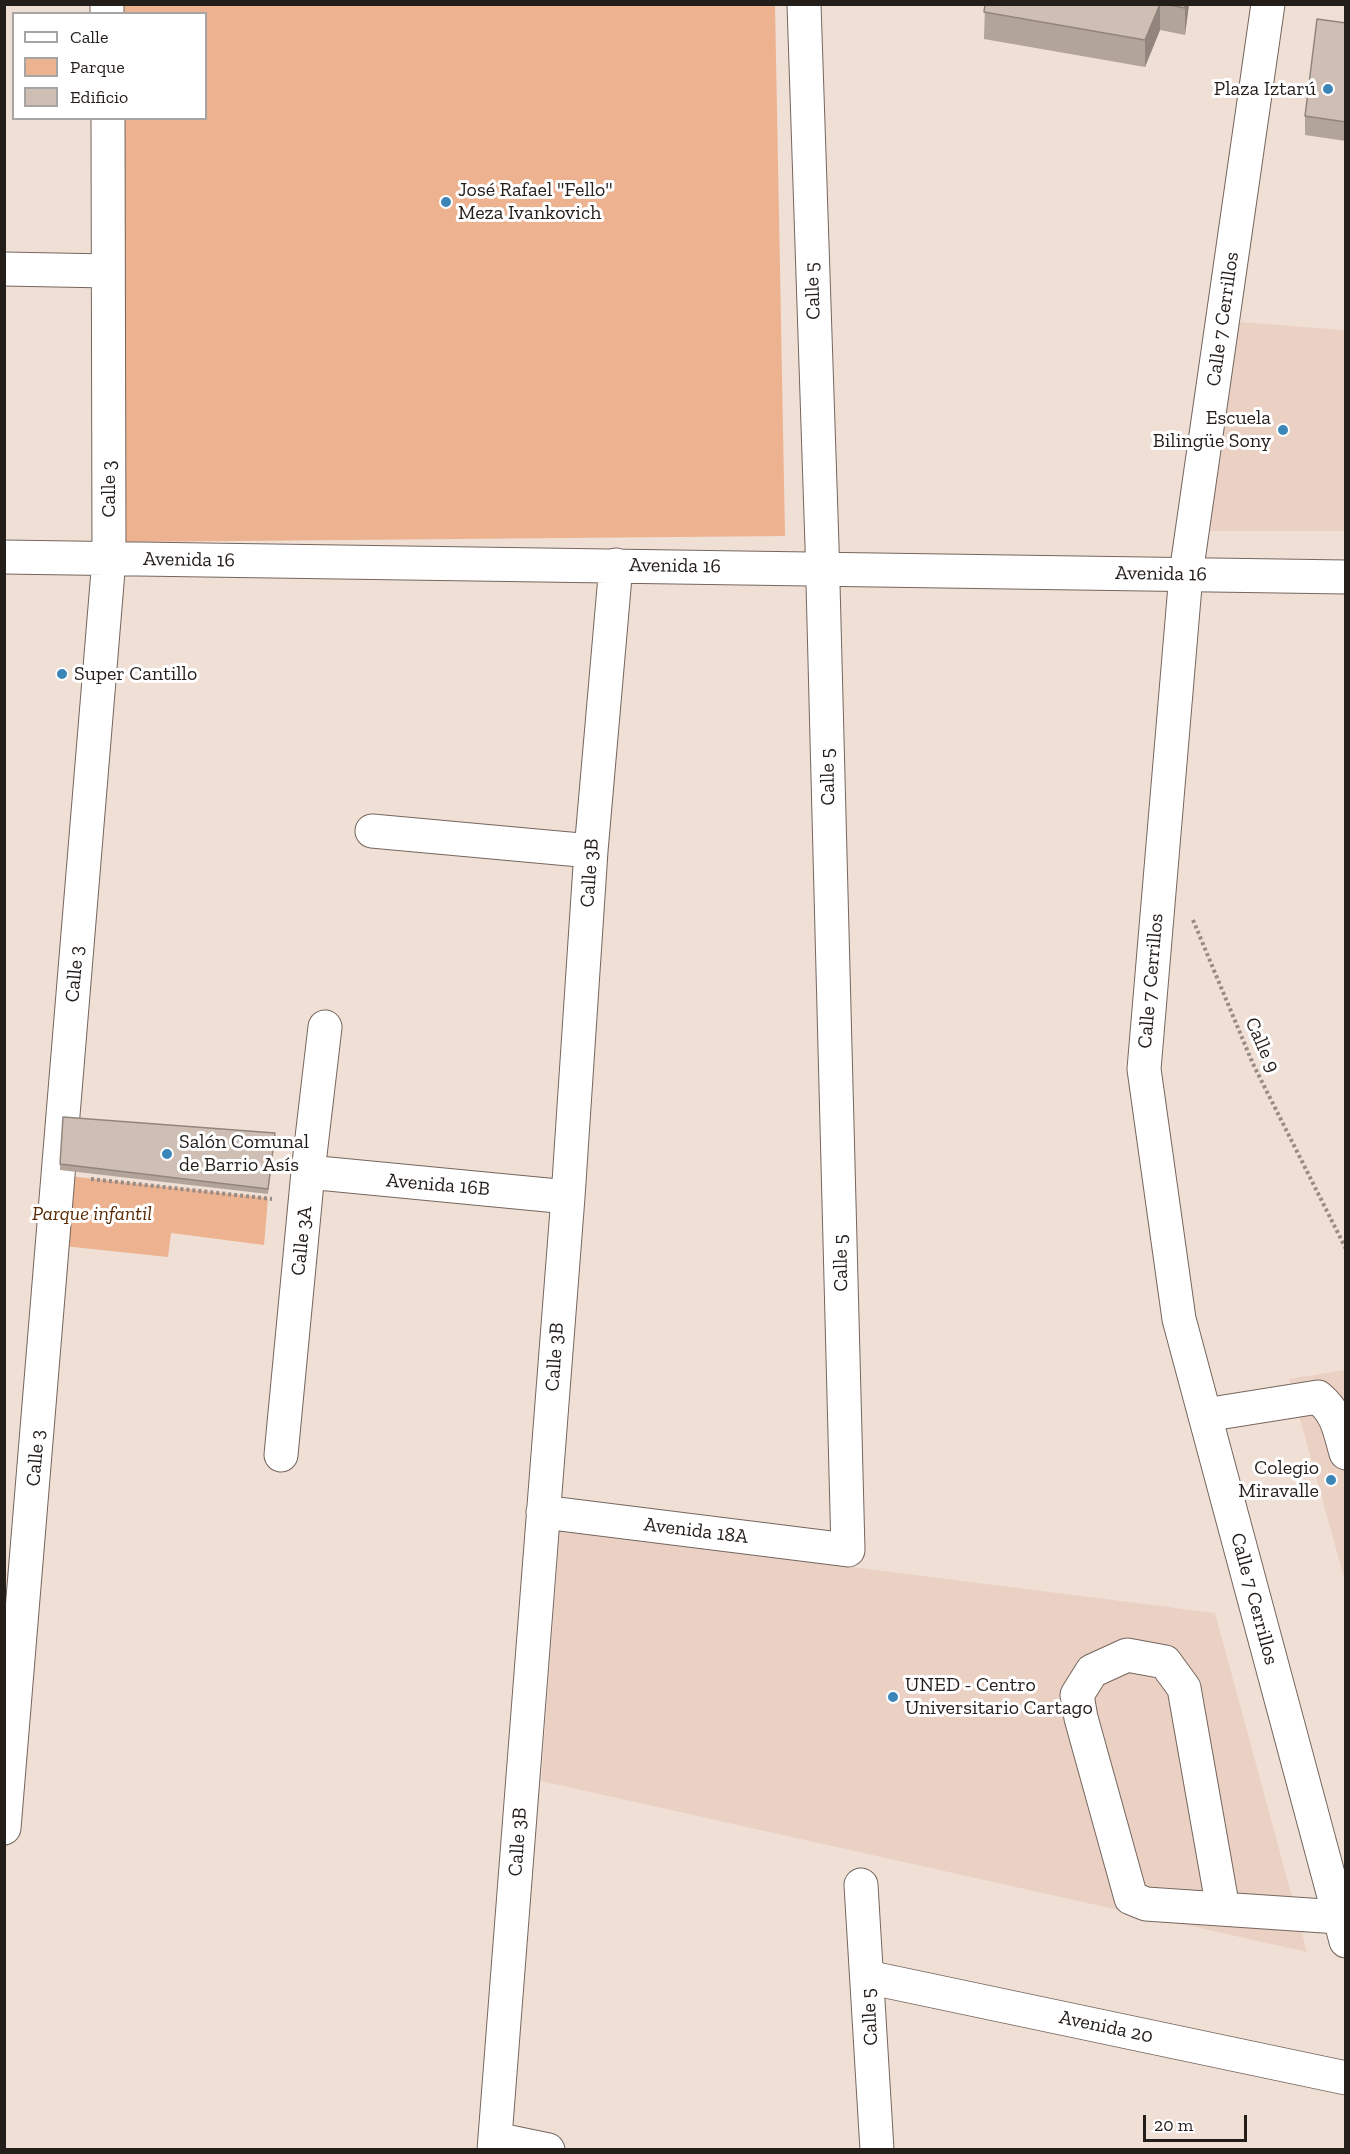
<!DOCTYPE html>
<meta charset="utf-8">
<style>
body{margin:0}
#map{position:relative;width:1350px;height:2154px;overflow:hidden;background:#f0dfd5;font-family:"Zilla Slab",serif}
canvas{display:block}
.frame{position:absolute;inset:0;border:6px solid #241e1a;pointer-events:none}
.legend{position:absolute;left:12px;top:12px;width:195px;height:108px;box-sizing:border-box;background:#fff;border:2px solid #a7a5a3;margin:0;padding:8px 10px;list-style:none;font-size:18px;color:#241e1a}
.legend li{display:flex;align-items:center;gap:12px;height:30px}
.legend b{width:30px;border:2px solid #a7a5a3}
.scale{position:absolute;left:1143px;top:2115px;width:104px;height:27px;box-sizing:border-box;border:3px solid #241e1a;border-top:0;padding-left:8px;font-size:18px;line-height:21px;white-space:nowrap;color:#241e1a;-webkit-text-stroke:4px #fff;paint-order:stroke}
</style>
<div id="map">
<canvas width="1350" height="2154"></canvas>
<div class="frame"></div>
<ul class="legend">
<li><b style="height:8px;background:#fff"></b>Calle</li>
<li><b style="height:16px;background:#edb28f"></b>Parque</li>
<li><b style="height:16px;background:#cfbeb4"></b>Edificio</li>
</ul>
<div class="scale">20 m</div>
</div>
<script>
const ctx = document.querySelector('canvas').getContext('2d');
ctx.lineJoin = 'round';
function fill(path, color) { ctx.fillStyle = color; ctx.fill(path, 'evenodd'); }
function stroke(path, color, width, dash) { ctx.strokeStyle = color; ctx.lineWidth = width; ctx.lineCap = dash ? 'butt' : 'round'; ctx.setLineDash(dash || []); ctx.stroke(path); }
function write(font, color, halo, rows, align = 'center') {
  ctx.font = font + ' "Zilla Slab",serif'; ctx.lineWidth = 6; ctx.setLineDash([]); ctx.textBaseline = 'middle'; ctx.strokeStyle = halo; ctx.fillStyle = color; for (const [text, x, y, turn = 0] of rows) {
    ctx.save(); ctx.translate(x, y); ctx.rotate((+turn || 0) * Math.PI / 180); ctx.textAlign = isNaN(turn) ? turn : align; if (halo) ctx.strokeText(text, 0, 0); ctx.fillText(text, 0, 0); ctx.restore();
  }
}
fill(new Path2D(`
 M1239 322 1345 330V531H1204Z
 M1345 1370V1581L1289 1379Z
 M560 1530 1215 1613 1307 1952 541 1781Z`), '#ead1c4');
fill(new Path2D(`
 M124 5H775L785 536 122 542 124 119 206 118V14L124 13Z
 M59 1175 268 1198 264 1245 171 1233 168 1257 54 1245Z`), '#edb28f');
const minor = new Path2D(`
 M107 4V14
 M4 269 108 271
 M4 557 1346 577
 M372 831 591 851
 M308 1172 568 1197
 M1205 1415 1318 1397C1338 1414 1339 1429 1346 1453
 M281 1455 308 1172 325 1027
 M543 1512 848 1550 822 545 804 4
 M4 1828 109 559 108 118
 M861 1885 877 2150
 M1223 1909 1184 1688 1165 1662 1127 1655 1092 1671 1077 1695 1081 1718 1131 1898 1146 1904 1339 1917
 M867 1977 1346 2078
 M495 2139 548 2150
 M494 2150 568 1197 591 851 616 565`);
const major = new Path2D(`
 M1268 4 1186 574 1144 1069 1179 1319 1346 1941`);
stroke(minor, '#75665e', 35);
stroke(major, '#75665e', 35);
stroke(new Path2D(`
 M1193 920 1253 1064 1346 1249
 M91 1179 272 1199`), '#978b84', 4, [3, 3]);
stroke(minor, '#fff', 33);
stroke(major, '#fff', 33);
fill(new Path2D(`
 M985 4H1189L1185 35 1160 30 1145 67 984 39Z
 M1346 23V141L1305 135V116Z
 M275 1138 268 1194 60 1170V1164Z`), '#b2a39b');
fill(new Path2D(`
 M1160 4V30L1145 67V40Z
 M1185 4H1189L1185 35Z`), '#91857e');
const building = new Path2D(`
 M985 4H1160L1145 40 984 12Z
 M1164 4H1185V8Z
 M1317 19 1346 23V122L1305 116Z
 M63 1117 275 1133 268 1189 60 1164Z`);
fill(building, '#cfbeb4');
stroke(building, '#91857e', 1.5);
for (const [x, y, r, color] of [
 [1328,89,6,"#3c85b9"],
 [446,202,6,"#3c85b9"],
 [1283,430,6,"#3c85b9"],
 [62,674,6,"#3c85b9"],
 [167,1154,6,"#3c85b9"],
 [1331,1480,6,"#3c85b9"],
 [893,1697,6,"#3c85b9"]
]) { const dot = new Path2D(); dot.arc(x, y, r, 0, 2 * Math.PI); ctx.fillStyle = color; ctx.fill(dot); stroke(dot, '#fff', 2); }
write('20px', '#241e1a', '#fff', [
 ["Plaza Iztarú",1316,89,"right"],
 ["José Rafael \"Fello\"",458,190],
 ["Meza Ivankovich",458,213],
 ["Escuela",1271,418,"right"],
 ["Bilingüe Sony",1271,441,"right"],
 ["Super Cantillo",74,674],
 ["Salón Comunal",179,1142],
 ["de Barrio Asís",179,1165],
 ["Colegio",1319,1468,"right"],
 ["Miravalle",1319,1491,"right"],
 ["UNED - Centro",905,1685],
 ["Universitario Cartago",905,1708]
], 'left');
write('20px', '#241e1a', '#fff', [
 ["Calle 5",813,291,-92],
 ["Calle 7 Cerrillos",1223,319,-82],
 ["Calle 3",109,489,-90],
 ["Avenida 16",189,560,1],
 ["Avenida 16",675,566,1],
 ["Avenida 16",1161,574,1],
 ["Calle 5",828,777,-91],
 ["Calle 3B",590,873,-86],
 ["Calle 3",75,974,-85],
 ["Calle 7 Cerrillos",1151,981,-85],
 ["Calle 9",1262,1045,66],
 ["Avenida 16B",438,1185,5],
 ["Calle 3A",302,1241,-84],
 ["Calle 5",841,1263,-91],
 ["Calle 3B",555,1357,-86],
 ["Calle 3",36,1458,-85],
 ["Avenida 18A",696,1531,7],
 ["Calle 7 Cerrillos",1254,1599,75],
 ["Calle 3B",518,1842,-86],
 ["Calle 5",870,2017,-93],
 ["Avenida 20",1106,2027,12]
]);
write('italic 20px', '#5a2902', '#fff', [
 ["Parque infantil",92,1214]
]);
</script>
